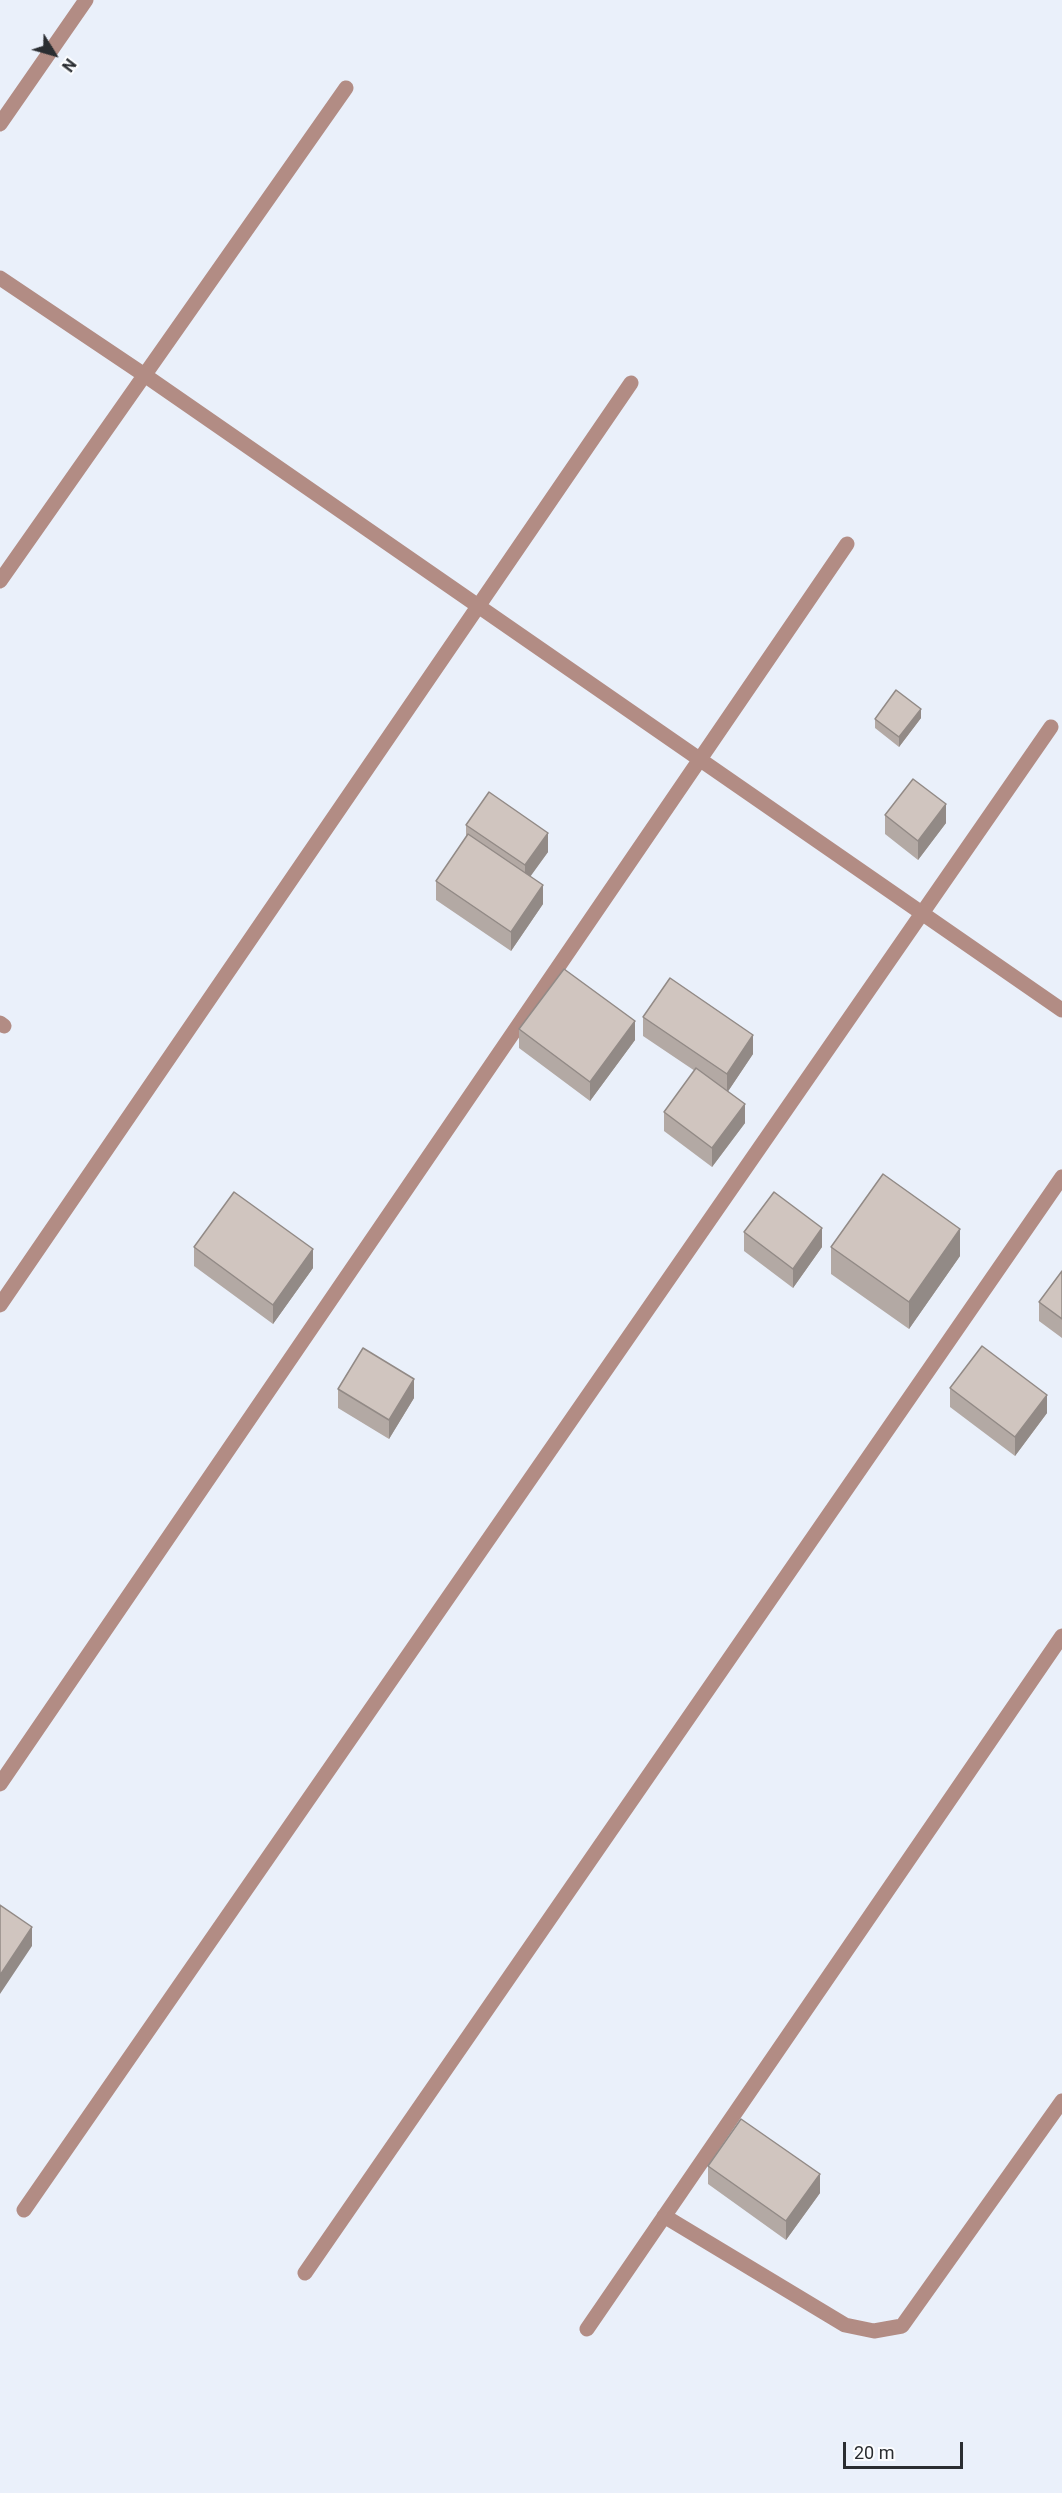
<!DOCTYPE html>
<html>
<head>
<meta charset="utf-8">
<style>
	body { margin:0 }
	#map { position:relative; width:1062px; height:2493px; overflow:hidden; background:#eaf0fa; font-family:Roboto,sans-serif }
	canvas { display:block }
	.north { position:absolute; left:24px; top:24px; width:60px; height:60px; -webkit-text-stroke:4px #fcfdff; paint-order:stroke; rotate:127deg; font-size:16px; font-weight:700; line-height:24px; text-align:center; color:#2a2d31 }
	.north::after { content:''; display:block; margin:auto; width:21px; height:27px; background:#2a2d31; clip-path:polygon(50% 0,100% 100%,50% 72%,0 100%) }
	.scale { position:absolute; left:843px; top:2442px; width:120px; height:27px; box-sizing:border-box; border:3px solid #2a2d31; border-top:0; padding-left:8px; font-size:18px; line-height:21px; white-space:nowrap; color:#2a2d31; -webkit-text-stroke:4px #fcfdff; paint-order:stroke }
</style>
</head>
<body>
<div id="map">
<canvas width="1062" height="2493"></canvas>
<div class="north">N</div>
<div class="scale">20 m</div>
</div>
<script>
const c = document.querySelector('canvas').getContext('2d');
c.lineJoin = 'round';
function strokePath(path, color, width, dash) {
  c.strokeStyle = color;
  c.lineWidth = width;
  c.lineCap = dash ? 'butt' : 'round';
  c.setLineDash(dash || []);
  c.stroke(path);
}
function fill(path, color) {
  c.fillStyle = color;
  c.fill(path, 'evenodd');
}
strokePath(new Path2D(`
	M0 124 86 0
	M0 278 143 374 1062 1010
	M0 581 346 88
	M0 1023 4 1026
	M0 1305 631 383
	M0 1784 847 544
	M24 2210 1051 727
	M664 2216 845 2325 874 2331 902 2326 1062 2101
	M305 2273 1062 1177
	M587 2329 1062 1636`), '#b28c84', 15);
fill(new Path2D(`
	M921 718 899 747 875 728V719Z
	M885 815 946 823 918 860 885 834Z
	M466 825 548 852 530 876 543 904 511 951 436 900V881L466 837Z
	M643 1017 753 1054 728 1091 745 1123 712 1167 664 1131V1112L695 1071 643 1036Z
	M519 1029 635 1040 590 1101 519 1048Z
	M744 1232 822 1247 793 1288 744 1251Z
	M194 1247 313 1268 273 1324 194 1266Z
	M831 1247 960 1256 909 1329 831 1274Z
	M1062 1271V1338L1039 1321V1302Z
	M950 1388 1047 1413 1015 1456 950 1407Z
	M338 1389 414 1398 389 1439 338 1408Z
	M708 2166 820 2193 786 2240 708 2184Z`), '#b3a9a4');
fill(new Path2D(`
	M921 709V718L899 747V737Z
	M946 804V823L918 860V841Z
	M548 833V852L525 884V865Z
	M543 885V904L511 951V932Z
	M635 1021V1040L590 1101V1082Z
	M753 1035V1054L727 1093V1074Z
	M745 1104V1123L712 1167V1148Z
	M822 1228V1247L793 1288V1269Z
	M960 1229V1256L909 1329V1302Z
	M313 1249V1268L273 1324V1305Z
	M414 1379V1398L389 1439V1420Z
	M1047 1395V1413L1015 1456V1437Z
	M32 1927V1946L0 1994V1975Z
	M820 2174V2193L786 2240V2221Z`), '#928a86');
const building = new Path2D(`
	M896 690 921 709 899 737 875 719Z
	M913 779 946 804 918 841 885 815Z
	M489 792 548 833 525 865 466 825Z
	M468 834 543 885 511 932 436 881Z
	M564 969 635 1021 590 1082 519 1029Z
	M670 978 753 1035 727 1074 643 1017Z
	M696 1068 745 1104 712 1148 664 1112Z
	M883 1174 960 1229 909 1302 831 1247Z
	M234 1192 313 1249 273 1305 194 1247Z
	M774 1192 822 1228 793 1269 744 1232Z
	M1062 1271V1319L1039 1302Z
	M982 1346 1047 1395 1015 1437 950 1388Z
	M363 1348 414 1379 389 1420 338 1389Z
	M0 1905 32 1927 0 1975Z
	M741 2119 820 2174 786 2221 708 2166Z`);
fill(building, '#d0c5bf');
strokePath(building, '#928a86', 1.5);
</script>
</body>
</html>
